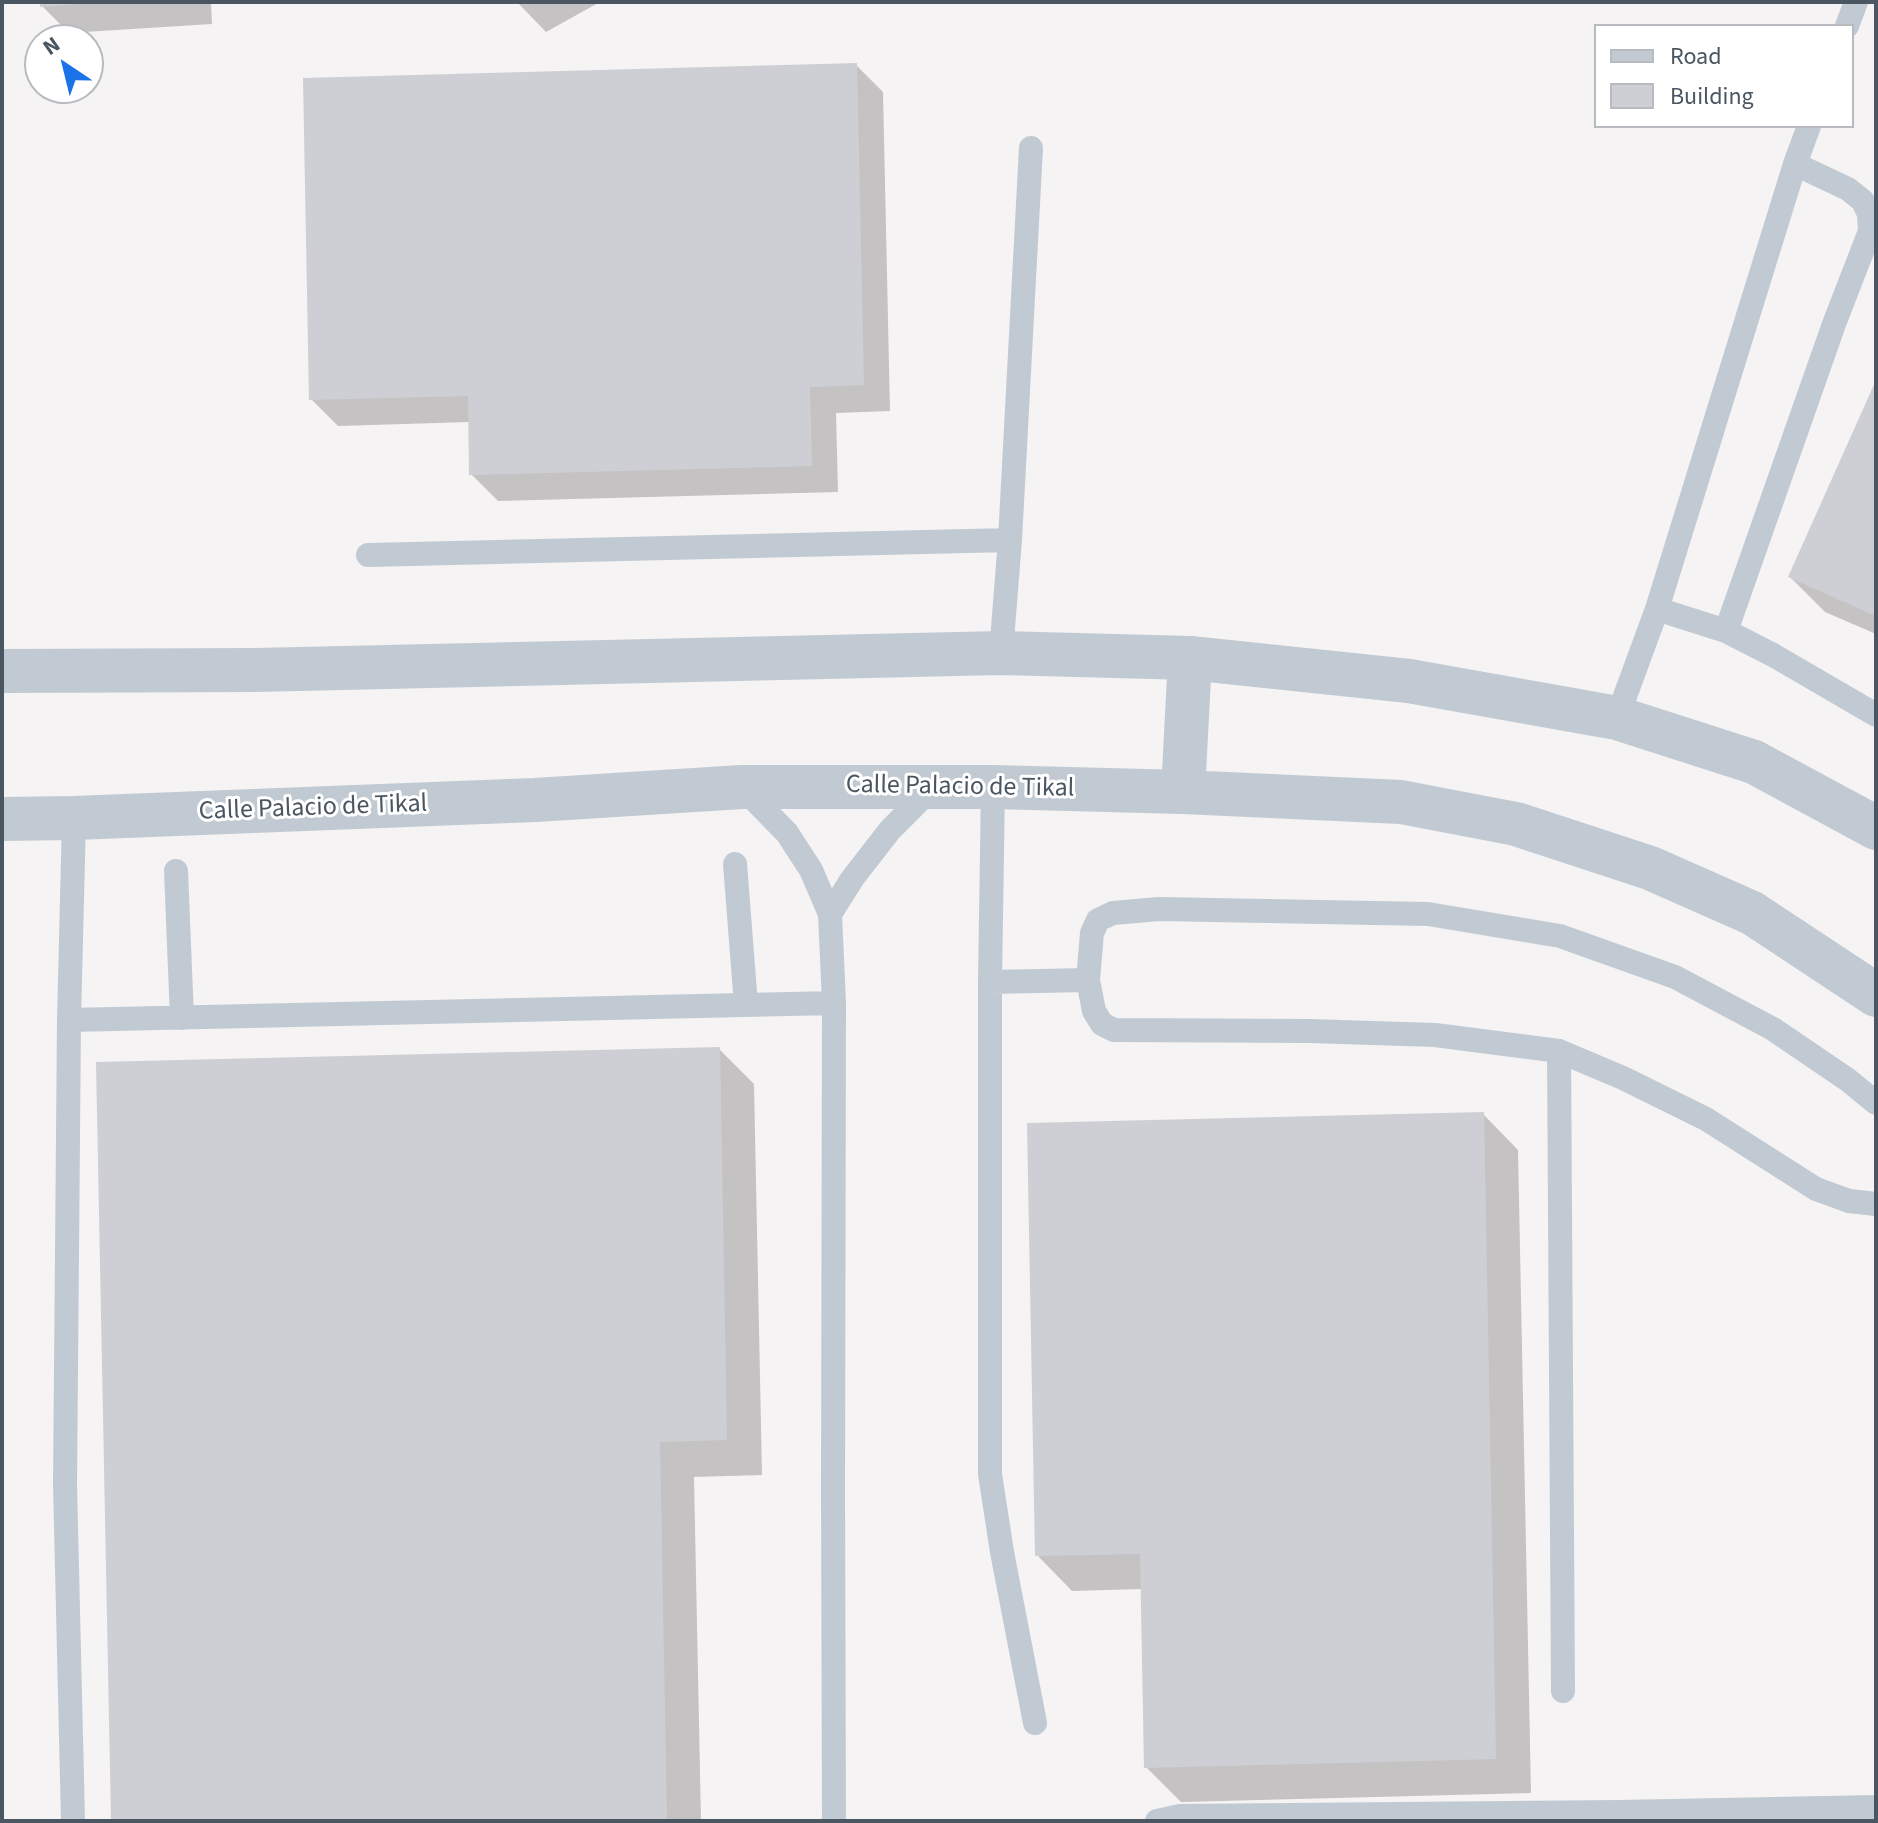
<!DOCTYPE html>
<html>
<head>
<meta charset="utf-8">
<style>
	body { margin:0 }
	#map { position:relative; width:1878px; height:1823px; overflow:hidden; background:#f5f3f3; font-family:"Source Sans 3",sans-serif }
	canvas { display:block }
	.frame { position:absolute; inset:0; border:4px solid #4a5661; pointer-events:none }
	.legend { position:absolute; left:1594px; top:24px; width:260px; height:104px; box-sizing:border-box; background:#fff; border:2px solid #b7bbc0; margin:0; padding:10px 14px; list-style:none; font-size:24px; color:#4a5661 }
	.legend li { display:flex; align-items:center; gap:16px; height:40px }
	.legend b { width:40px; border:2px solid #b7bbc0 }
	.north { position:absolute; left:24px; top:24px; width:80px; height:80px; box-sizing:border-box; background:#fff; border:2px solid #b7bbc0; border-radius:50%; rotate:325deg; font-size:22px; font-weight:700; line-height:32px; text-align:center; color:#4a5661 }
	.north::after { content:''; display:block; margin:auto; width:28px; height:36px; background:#1a73e8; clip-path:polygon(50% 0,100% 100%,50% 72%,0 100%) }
</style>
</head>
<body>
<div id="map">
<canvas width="1878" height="1823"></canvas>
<div class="frame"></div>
<ul class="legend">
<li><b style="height:10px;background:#c1cad2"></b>Road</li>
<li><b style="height:22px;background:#cdcfd5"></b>Building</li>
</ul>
<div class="north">N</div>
</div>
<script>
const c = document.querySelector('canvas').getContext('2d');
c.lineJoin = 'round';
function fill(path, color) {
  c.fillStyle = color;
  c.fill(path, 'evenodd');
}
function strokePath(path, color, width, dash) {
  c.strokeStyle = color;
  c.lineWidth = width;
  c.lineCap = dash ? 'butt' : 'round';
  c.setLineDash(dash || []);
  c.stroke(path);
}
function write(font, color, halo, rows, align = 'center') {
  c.font = font + ' "Source Sans 3",sans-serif';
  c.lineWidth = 6;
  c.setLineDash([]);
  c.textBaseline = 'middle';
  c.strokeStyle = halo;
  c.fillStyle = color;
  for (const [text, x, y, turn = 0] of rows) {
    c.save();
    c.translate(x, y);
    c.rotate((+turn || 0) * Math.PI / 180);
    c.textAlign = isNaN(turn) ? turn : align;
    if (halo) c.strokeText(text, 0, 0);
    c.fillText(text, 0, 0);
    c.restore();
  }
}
fill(new Path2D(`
	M42 2H211L212 24 69 33 42 6Z
	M517 2H600L546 32Z
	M856 65 883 92 890 411 836 413 838 492 498 501 471 474 470 422 338 426 311 399Z
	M1876 385V634L1825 612 1790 577Z
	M719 1049 754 1084 762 1475 694 1477 701 1821H113Z
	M1483 1114 1518 1150 1531 1793 1181 1802 1146 1767 1143 1589 1072 1591 1037 1555Z`), '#0003');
fill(new Path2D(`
	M40 2H78V4L40 7Z
	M857 63 864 385 810 387 812 466 469 475 468 396 309 400 303 78Z
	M1876 380V616L1788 577Z
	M720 1047 727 1440 660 1442 667 1821H111L96 1062Z
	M1484 1112 1496 1759 1144 1768 1140 1554 1035 1556 1027 1123Z`), '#cdcfd5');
strokePath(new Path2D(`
	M1847 26 1856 2
	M368 555 1010 540
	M1657 609 1726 631 1773 655 1876 715
	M1726 631 1834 324 1870 231 1869 214 1863 201 1848 189 1795 164
	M1001 653 1010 540 1031 148
	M1617 718 1657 609 1795 164 1809 126
	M742 787 787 833 811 870 830 914 834 1003
	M993 787 990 982V1474L1002 1552 1035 1723
	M735 864 746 1005
	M176 871 182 1018
	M830 914 852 879 890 830 933 787
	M990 982 1088 980
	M69 1020 834 1003 833 1490 834 1821
	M1559 1051 1563 1691
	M1876 1103 1848 1080 1773 1029 1675 977 1560 936 1428 914 1159 909 1113 913 1098 920 1092 933 1088 980 1094 1011 1102 1024 1114 1030 1310 1031 1435 1035 1559 1051 1623 1078 1706 1119 1816 1189 1849 1201 1876 1204
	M73 1821 65 1484 69 1020 74 818
	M1157 1821 1180 1816 1619 1812 1876 1807`), '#c1cad2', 24);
strokePath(new Path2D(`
	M2 671 255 670 1001 653 1190 658 1409 681 1617 718 1754 762 1876 828
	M1183 792 1190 658
	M2 819 74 818 535 800 742 787H993L1183 792 1401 802 1516 824 1650 868 1752 913 1876 995`), '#c1cad2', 44);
write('26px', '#4a5661', '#fff', [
	["Calle Palacio de Tikal",960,788,1],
	["Calle Palacio de Tikal",313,809,-2]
]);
</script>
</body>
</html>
